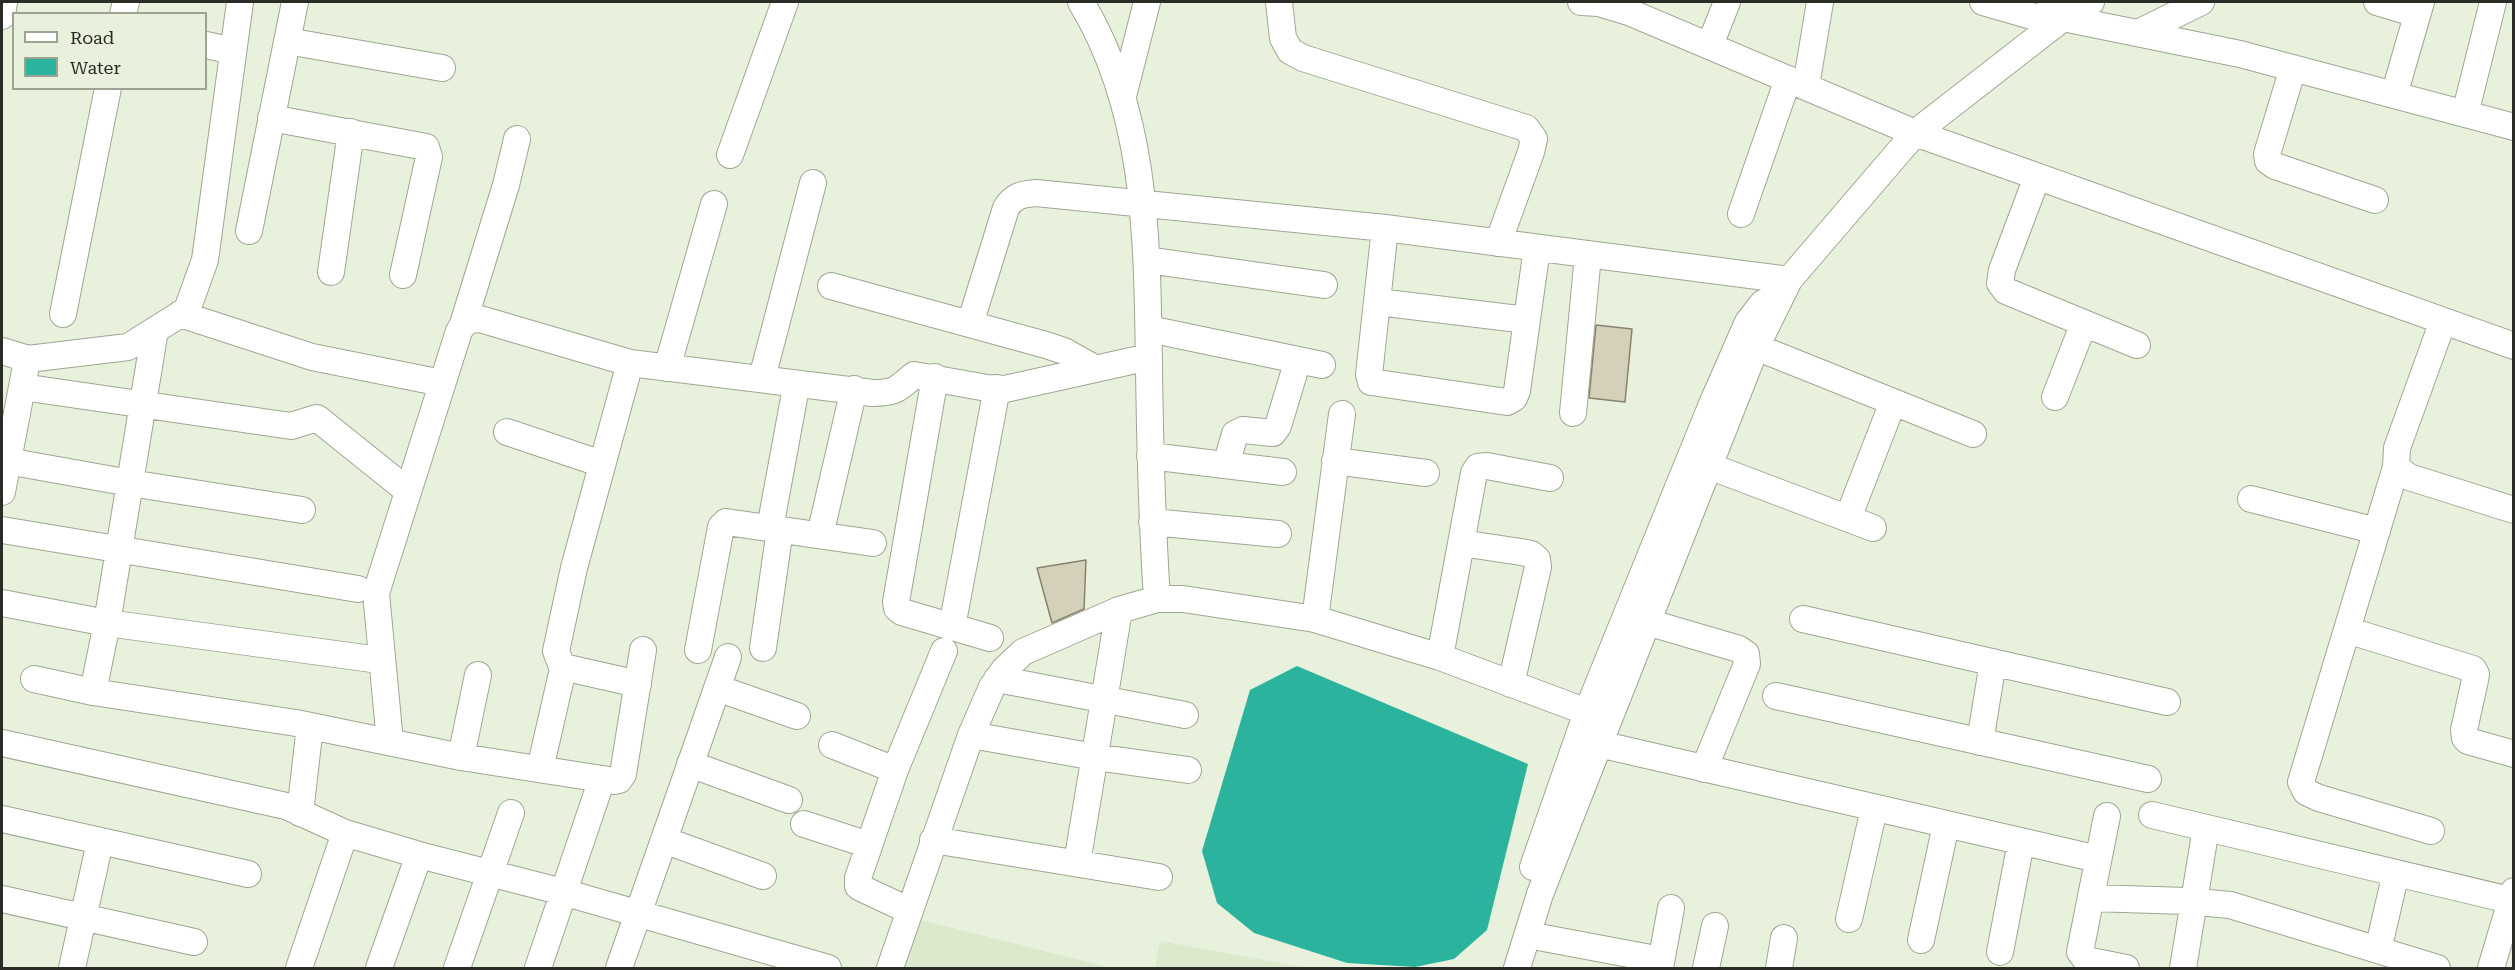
<!DOCTYPE html>
<html>
<head>
<meta charset="utf-8">
<style>
	body { margin:0 }
	#map { position:relative; width:2515px; height:970px; overflow:hidden; background:#e8f1dc; font-family:"Roboto Serif",serif }
	canvas { display:block }
	.frame { position:absolute; inset:0; border:3px solid #2a2d25; pointer-events:none }
	.legend { position:absolute; left:12px; top:12px; width:195px; height:78px; box-sizing:border-box; background:#e8f1dc; border:2px solid #9ca393; margin:0; padding:8px 10px; list-style:none; font-size:18px; color:#2a2d25 }
	.legend li { display:flex; align-items:center; gap:12px; height:30px }
	.legend b { width:30px; border:2px solid #9ca393 }
</style>
</head>
<body>
<div id="map">
<canvas width="2515" height="970"></canvas>
<div class="frame"></div>
<ul class="legend">
<li><b style="height:8px;background:#fff"></b>Road</li>
<li><b style="height:16px;background:#2cb39d"></b>Water</li>
</ul>
</div>
<script>
const c = document.querySelector('canvas').getContext('2d');
c.lineJoin = 'round';
function fill(path, color) {
  c.fillStyle = color;
  c.fill(path, 'evenodd');
}
function strokePath(path, color, width, dash) {
  c.strokeStyle = color;
  c.lineWidth = width;
  c.lineCap = dash ? 'butt' : 'round';
  c.setLineDash(dash || []);
  c.stroke(path);
}
fill(new Path2D(`
	M913 918 1112 968H898Z
	M1160 941 1308 968H1155Z`), '#dde9cc');
fill(new Path2D(`
	M1297 666 1528 764 1487 930 1454 959 1415 967 1347 963 1254 933 1217 903 1202 851 1250 690Z`), '#2cb39d');
const building = new Path2D(`
	M1596 325 1632 329 1625 402 1589 398Z
	M1086 560 1084 609 1052 623 1037 568Z`);
fill(building, '#d4d0ba');
strokePath(building, '#86826e', 1.5);
const minor = new Path2D(`
	M1081 2C1148 113 1147 242 1149 368 1150 445 1152 522 1157 599
	M1279 2 1283 38 1290 51 1303 58 1526 128 1534 139 1531 152 1498 243
	M1581 2 1599 3 1629 12 1915 133 2514 346
	M1983 2 2056 23
	M2050 2 2063 18 2240 54 2514 127
	M2377 2 2417 14
	M123 14 126 2
	M2 16 4 2
	M2140 32 2201 2
	M287 41 442 68
	M206 45 233 51
	M1710 45 1727 2
	M2293 68 2267 154 2268 161 2275 166 2375 200
	M1806 86 1820 2
	M2394 95 2421 2
	M1123 96 1147 2
	M2465 114 2493 2
	M271 118 426 147 429 157 403 275
	M730 155 785 2
	M2037 177 2002 270 2000 283 2006 291 2137 345
	M1741 214 1788 79
	M1385 228 1369 375 1371 382 1507 402 1514 398 1517 391 1537 248
	M249 231 295 2
	M1147 260 1324 285
	M331 272 351 132
	M831 286 1046 345 1064 351 1096 369
	M1378 302 1527 320
	M63 314 108 88
	M180 314 312 357 442 383
	M2443 321 2397 448 2396 467 2409 477 2514 510
	M463 324 506 185 517 139
	M970 324 1006 208C1013 196 1022 194 1036 193L1385 228 1789 280
	M1149 329 1322 365
	M1756 347 1973 434
	M2 351 28 359 128 347 187 310 205 260 240 2
	M667 368 714 204
	M935 377 896 602 897 608 902 612 990 638
	M762 378 813 183
	M22 387 291 426 317 418 408 491
	M2055 397 2084 323
	M1573 413 1588 255
	M507 432 602 464
	M1150 456 1283 472
	M7 461 130 483 302 510
	M1335 461 1426 473
	M1226 465 1235 434 1243 430 1273 433 1278 426 1298 360
	M1709 466 1873 528
	M2396 467 2301 782 2306 792 2319 798 2431 831
	M2 492 25 371
	M2251 499 2377 531
	M1848 518 1893 402
	M1152 522 1278 534
	M770 528 794 398
	M2 530 358 589
	M820 535 854 389
	M1461 543 1521 552 1531 554 1537 559 1538 567 1511 684
	M2 603 107 623 372 659
	M1315 619 1342 414
	M1803 619 2167 702
	M1647 622 1739 649 1746 654 1747 664 1704 769
	M952 627 997 388
	M2347 630 2473 669 2476 674 2475 680 2464 730 2465 738 2468 741 2514 754
	M763 648 780 529
	M698 650 721 527 726 522 873 543
	M1440 657 1474 473 1478 467 1487 466 1550 478
	M563 667 638 684
	M34 679 93 692 296 723 461 757 615 781 619 780 623 774 643 650
	M997 679 1185 715
	M717 688 797 716
	M93 692 107 623 155 330
	M1776 696 2148 779
	M971 735 1095 757 1188 770
	M390 742 376 593 459 331C464 322 469 319 480 319L630 363 873 393C895 393 898 389 914 375L987 388 1005 389 1149 357
	M1980 742 1993 662
	M2 743 286 806 345 833 419 855 563 892 828 968
	M1599 744 2098 859
	M832 745 895 770
	M461 757 478 675
	M690 764 789 800
	M540 769 563 669 556 651 574 568 630 363
	M300 813 310 726
	M2152 815 2514 901
	M2107 816 2080 952 2086 960 2126 968
	M2 819 248 874
	M804 824 869 845
	M664 840 763 876
	M933 840 1159 877
	M1077 863 1119 610
	M1533 867 1587 712 1712 404 1748 322 1763 303 1774 298
	M2091 898 2187 901 2230 905 2437 968
	M2 899 194 942
	M910 911 861 888 858 886V878L895 770 944 651
	M1849 919 1874 809
	M1528 935 1661 960
	M1921 940 1946 825
	M2378 950 2396 873
	M2000 952 2021 842
	M72 968 100 842
	M299 968 345 833
	M379 968 419 855
	M457 968 511 813
	M538 968 602 779
	M619 968 728 657
	M890 968 971 735 992 687 1004 670 1023 652 1119 610 1157 599H1183L1315 619 1440 657 1587 712
	M1517 968 1540 894 1671 562 1756 347 1789 280 1915 133 2063 18 2091 2
	M1660 968 1671 908
	M1706 968 1715 926
	M1779 968 1784 938
	M2183 968 2206 828
	M2491 968 2514 891`);
strokePath(minor, '#9fa793', 28);
strokePath(minor, '#fff', 26);
</script>
</body>
</html>
